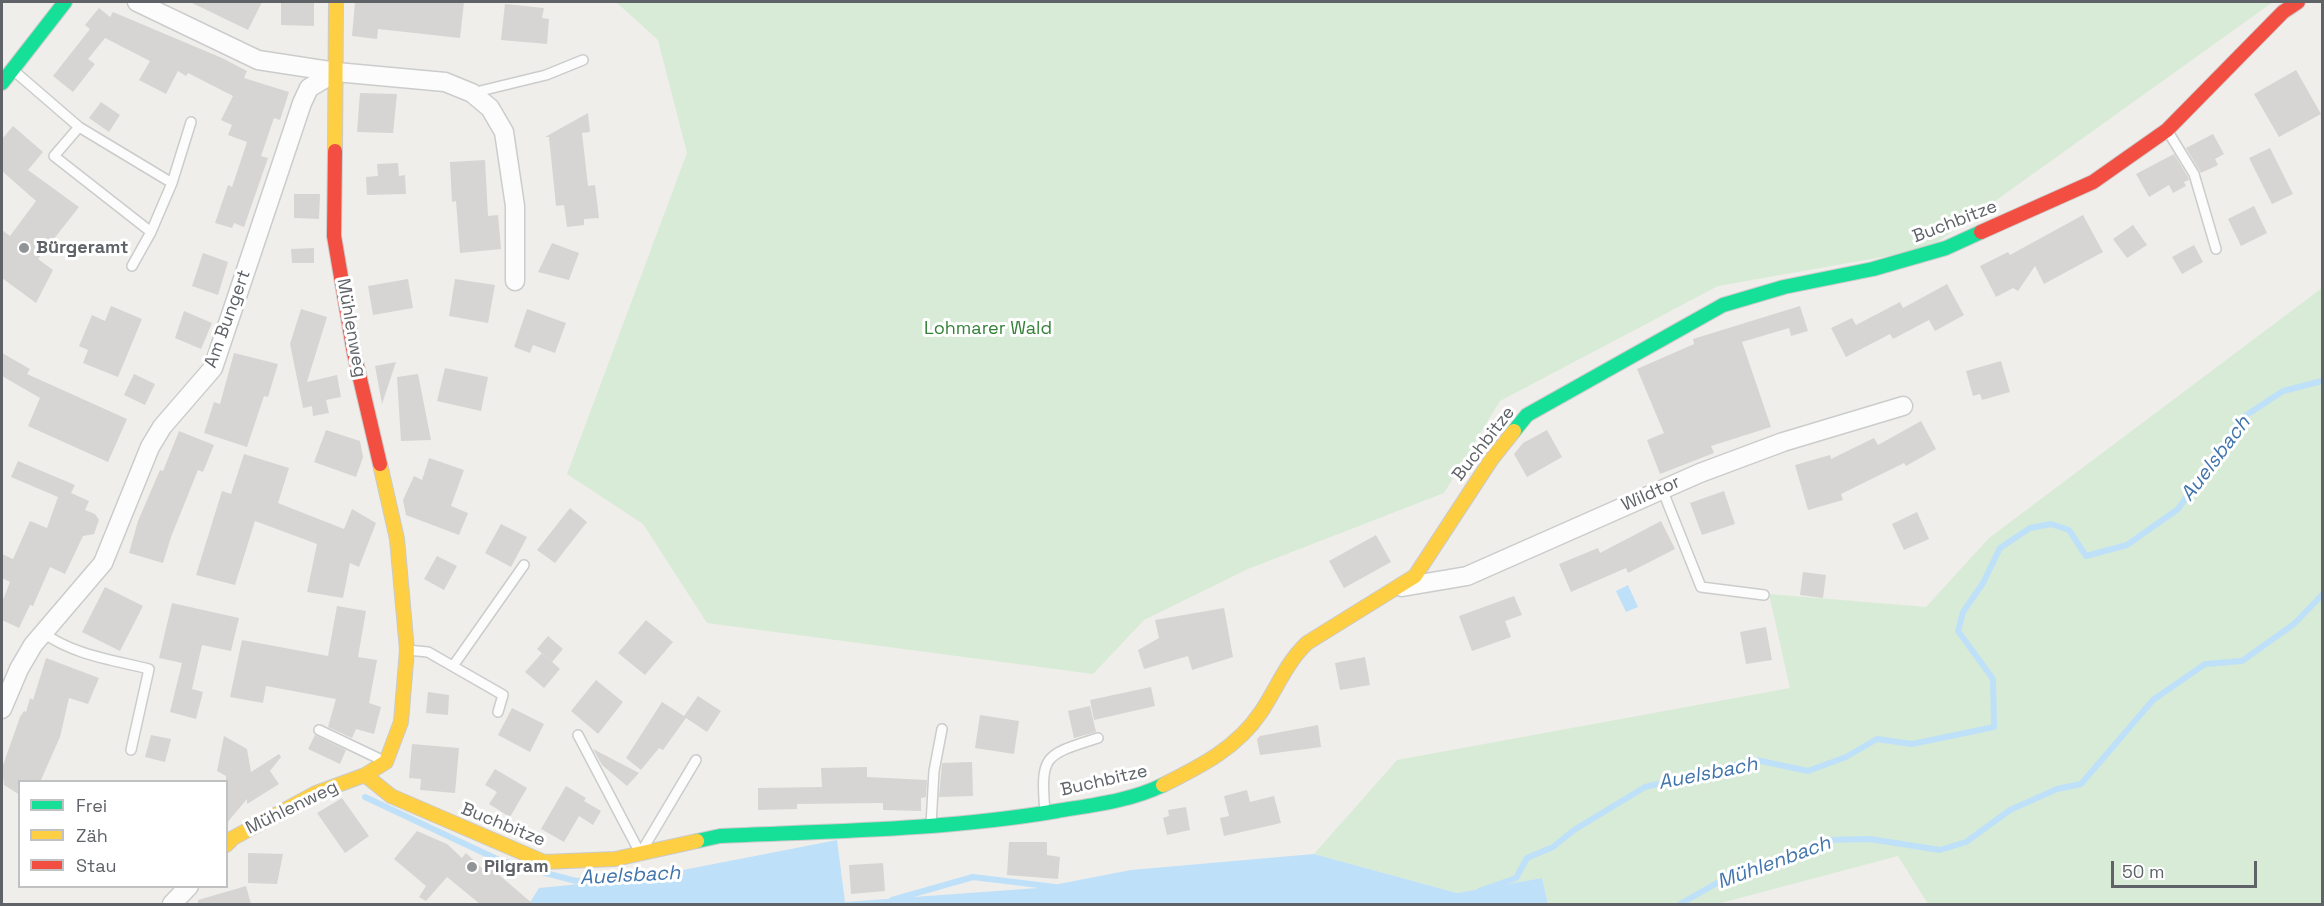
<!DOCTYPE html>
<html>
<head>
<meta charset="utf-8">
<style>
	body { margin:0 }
	#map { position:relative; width:2324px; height:906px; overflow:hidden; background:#efeeea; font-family:"Space Grotesk",sans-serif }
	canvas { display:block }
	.frame { position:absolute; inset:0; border:3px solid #5f6368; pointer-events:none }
	.legend { position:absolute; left:18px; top:780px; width:210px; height:108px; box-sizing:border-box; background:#fff; border:2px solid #bfc1c3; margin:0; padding:8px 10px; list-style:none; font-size:18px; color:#5f6368 }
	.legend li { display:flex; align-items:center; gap:12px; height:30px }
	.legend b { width:30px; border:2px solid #bfc1c3 }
	.scale { position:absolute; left:2111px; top:861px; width:146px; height:27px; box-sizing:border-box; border:3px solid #5f6368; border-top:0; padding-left:8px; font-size:18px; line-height:21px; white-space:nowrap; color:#5f6368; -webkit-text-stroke:4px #fff; paint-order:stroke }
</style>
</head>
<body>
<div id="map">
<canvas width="2324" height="906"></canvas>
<div class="frame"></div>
<ul class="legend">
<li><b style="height:8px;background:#16e098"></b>Frei</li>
<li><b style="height:8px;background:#ffcf43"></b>Zäh</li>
<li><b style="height:8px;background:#f24e42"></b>Stau</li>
</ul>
<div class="scale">50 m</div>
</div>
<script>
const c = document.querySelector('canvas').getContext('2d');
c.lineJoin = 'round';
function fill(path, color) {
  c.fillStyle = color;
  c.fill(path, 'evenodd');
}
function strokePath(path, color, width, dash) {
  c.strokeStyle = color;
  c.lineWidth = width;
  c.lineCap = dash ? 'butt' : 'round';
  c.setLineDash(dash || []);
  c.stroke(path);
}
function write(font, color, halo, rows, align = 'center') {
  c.font = font + ' "Space Grotesk",sans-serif';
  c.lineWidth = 6;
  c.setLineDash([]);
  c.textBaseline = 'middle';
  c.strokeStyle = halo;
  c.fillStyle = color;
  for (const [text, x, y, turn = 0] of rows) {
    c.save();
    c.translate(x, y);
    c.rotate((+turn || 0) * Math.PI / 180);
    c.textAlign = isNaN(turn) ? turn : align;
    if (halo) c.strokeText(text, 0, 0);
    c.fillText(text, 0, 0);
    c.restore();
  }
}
fill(new Path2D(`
	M616 2H2273L1928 249 1718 286 1500 401 1444 493 1248 569 1144 620 1093 674 707 623 643 524 567 474 687 153 658 40Z
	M2322 288V904H1928L1898 856 1717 904H1548L1542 878 1457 893 1314 854 1397 760 1790 688 1769 594 1926 607 1989 538Z`), '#d8ebd6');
fill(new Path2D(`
	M1628 585 1638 607 1626 612 1616 591Z
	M837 840 845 902 1038 888 1131 870 1314 854 1457 893 1542 878 1548 904H529L539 888 642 878Z`), '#bfe0f9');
strokePath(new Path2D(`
	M365 797 499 860 538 871 576 881 665 874
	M1479 891 1516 878 1527 858 1553 847 1574 830 1645 787 1756 760 1808 771 1846 757 1877 739 1912 744 1994 727 1993 679 1958 631 1963 612 1983 583 2000 548 2030 528 2051 524 2069 530 2086 556 2127 545 2178 509 2242 418 2283 391 2322 381
	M892 900 973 877 1055 887
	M1680 904 1731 875 1786 860 1826 840 1870 839 1940 850 1966 842 2010 810 2057 789 2081 784 2153 700 2205 664 2242 661 2294 624 2322 595`), '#bfe0f9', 6);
fill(new Path2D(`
	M190 2H262L248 30Z
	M281 2H314V26L281 25Z
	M355 2H464L460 38 378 29 377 39 352 36Z
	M505 4 544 8 542 18 549 19 547 44 501 40Z
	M99 8 110 17 113 12 222 58 247 71 244 78 289 92 280 120 274 118 261 156 268 158 244 227 234 223 232 228 215 223 228 185 232 187 247 142 228 135 232 125 221 120 233 96 188 73 186 76 178 71 166 94 139 80 150 61 105 38 88 59 95 64 73 92 53 76 90 29 85 25Z
	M2296 70 2321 114 2279 137 2254 94Z
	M360 93 397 94 393 133 357 132Z
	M101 102 120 115 109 132 89 118Z
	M588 113 590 132 582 133 588 186 595 185 599 218 584 219V225L567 227 564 205 556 206 549 137H545Z
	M13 126 43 152 28 170 79 207 38 259 53 270 36 303 2 278V230L10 236 36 201 2 171V139Z
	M2213 134 2224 154 2215 159 2218 165 2201 173 2186 148Z
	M2270 148 2293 194 2272 204 2249 158Z
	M2174 154 2188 177 2189 180 2184 182 2186 186 2173 193 2169 185 2149 197 2136 174Z
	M485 160 488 216 498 215 501 249 460 253 456 201 452 202 450 162Z
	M398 163 399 176 405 175 406 194 367 195 366 177 378 176 377 164Z
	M294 194H320L319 219 294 218Z
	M2254 206 2267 233 2241 246 2228 219Z
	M2083 215 2103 252 2044 284 2035 266 2018 291 2013 288 1996 297 1980 266 2008 252 2010 255Z
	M2133 225 2147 245 2127 258 2113 239Z
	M552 243 579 253 569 280 538 272Z
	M2194 245 2203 262 2182 274 2172 257Z
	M314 248V263H292L291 249Z
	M203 253 228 262 218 295 192 286Z
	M408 279 413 308 373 315 368 286Z
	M455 279 495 285 488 323 449 316Z
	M1947 284 1964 315 1935 331 1929 320 1893 339 1890 334 1846 357 1831 328 1852 318 1856 325 1900 302 1903 308Z
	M111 306 142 319 118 377 83 363 88 350 79 346 92 315 105 321Z
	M1800 306 1808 331 1791 336 1789 328 1742 342 1771 427 1711 446 1714 453 1660 474 1647 440 1664 433 1637 369 1694 344 1693 339Z
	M301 309 327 317 307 382 337 375 341 397 326 400 329 413 313 416 312 406 303 408 290 344Z
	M527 309 566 323 555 353 533 345 530 353 514 347Z
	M184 311 212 323 201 349 175 338Z
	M2 353 30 369 27 374 127 419 108 462 28 426 40 398 2 376Z
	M234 353 278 364 268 397 264 396 247 447 204 433 214 402 220 404Z
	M2001 361 2010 392 1982 400 1980 394 1973 396 1966 371Z
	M396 362 382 404 375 366Z
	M445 368 488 377 481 411 437 401Z
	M134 374 155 384 145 405 124 395Z
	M418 374 431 440 401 441 397 377Z
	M1921 421 1936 449 1906 466 1904 463 1841 494 1843 500 1808 510 1795 465 1830 455 1831 459 1874 438 1878 445Z
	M326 430 360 441 363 457 356 477 314 462Z
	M1547 430 1562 457 1527 477 1514 454 1523 443Z
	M179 431 214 445 203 472 198 470 171 537 163 563 129 553 138 521 160 470 163 471Z
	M244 454 289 468 278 503 344 529 352 509 376 523 359 567 350 563 343 598 307 592 317 544 255 521 235 585 196 575 222 491 231 494Z
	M429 458 464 470 451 506 468 513 459 535 406 515 403 500 414 476 422 480Z
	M18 461 75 485 71 493 89 501 85 510 95 514 99 520 94 534 83 536 65 574 50 567 33 606 30 605 19 628 2 620V602L10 582 2 578V554L13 559 30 521 47 528 58 497 11 477Z
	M1724 491 1735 524 1702 535 1690 503Z
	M570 508 587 522 555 563 537 550Z
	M1917 512 1929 539 1904 550 1892 524Z
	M1661 521 1675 549 1628 573 1626 568 1571 592 1559 564 1598 548 1600 553Z
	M501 524 527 537 511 567 485 553Z
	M1376 535 1391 562 1344 588 1329 561Z
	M437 556 457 566 444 590 424 579Z
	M1803 572 1826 575 1823 598 1800 595Z
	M105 587 143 606 120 651 82 632Z
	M1514 596 1522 615 1505 621 1511 637 1472 651 1459 616Z
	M172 603 239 618 231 651 202 645 192 689 203 692 196 719 170 712 182 663 159 658Z
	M337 606 366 611 358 657 377 660 369 703 381 707 374 734 356 729 352 738 328 727 336 699 266 686 263 703 230 697 242 640 328 656Z
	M1224 608 1233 657 1192 670 1188 656 1144 669 1138 650 1159 638 1155 620Z
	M646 620 673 642 645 675 618 653Z
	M1766 627 1772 660 1746 664 1740 632Z
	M548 636 563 649 552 662 537 649Z
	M542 653 560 669 544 688 525 672Z
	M1365 657 1370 685 1340 690 1335 663Z
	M46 658 99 678 88 704 69 698 60 737 40 782H20V795L4 785 2 768 20 717 24 711 26 712 30 698 33 700Z
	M596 680 623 702 598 734 571 711Z
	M1151 687 1155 706 1094 720 1090 700Z
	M428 692 449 695 448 715 426 713Z
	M698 696 721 711 707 732 686 718 663 750 659 748 641 770 626 758 662 702 684 716Z
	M1090 706 1096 732 1074 738 1068 711Z
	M512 708 544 724 530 752 498 735Z
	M980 715 1019 721 1014 754 975 748Z
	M1318 725 1321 747 1260 755 1257 739 1260 736Z
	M151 735 171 739 165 762 145 757Z
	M315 735 346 750 340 764 308 749Z
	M224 736 247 749 251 772 279 754 281 757 270 771 279 784 247 804V799L226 824V776L217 771Z
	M412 744 459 748 455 793 420 790 421 779 409 778Z
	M593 749 639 773 627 786 602 765Z
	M972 762 973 796 939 797 942 763Z
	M867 767V777L927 780 926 797 921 798V811L883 810V803L797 804V809L758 810V788L822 787 821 768Z
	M495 769 527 788 510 817 489 804 497 792 485 785Z
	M566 786 586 798 584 801 601 811 593 825 579 816 564 842 541 829Z
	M1247 790 1250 802 1274 796 1281 823 1224 836 1220 818 1229 816 1224 796Z
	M342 798 369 836 345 853 317 813Z
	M1186 807 1190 830 1167 835 1163 818 1169 816 1168 810Z
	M417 831 447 844 462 858 466 853 487 873 491 868 533 904H480L447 877 426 901 419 897 426 886 394 859Z
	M1009 842H1047V855L1060 857 1058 879 1007 875Z
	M248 853 283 854 277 884 248 883Z
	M883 863 885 891 851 894 849 865Z
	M246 886 251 904H198V900Z`), '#d6d5d3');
const lane = new Path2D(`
	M13 70 79 127 172 183 151 232 54 156 79 127
	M472 93 546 75 583 60
	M2167 130 2194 174 2216 249
	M172 183 191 122
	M132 266 151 232
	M1662 489 1701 587 1764 595
	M42 632C73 655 113 660 149 669L131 750
	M407 650 428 652 503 695 498 712
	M453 666 524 565
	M319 730 384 761
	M578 735 639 851
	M1045 812C1040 754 1045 755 1098 738
	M931 825 934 771 942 729
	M643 849 696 760`);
const street = new Path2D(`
	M137 2 258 60 336 72 445 82 472 93 490 108 504 132 515 206V281
	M1402 587 1467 576 1700 473 1783 442 1903 406
	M2 709 19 669 33 645 103 563 150 447 162 427 213 368 302 103 309 88 336 72
	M172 904 189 886`);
const fast = new Path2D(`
	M2 83 65 2
	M1514 431 1527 415 1723 305 1784 287 1873 269 1946 248 1981 232
	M697 841 720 836C833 831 945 830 1057 811 1093 805 1130 801 1163 785`);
const slow = new Path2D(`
	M335 151 336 2
	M365 775 391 796 544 862 615 859 697 841
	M1163 785C1201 766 1237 748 1261 712 1277 688 1286 663 1307 643L1415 576 1491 460 1514 431
	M226 845 233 838 316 793 365 775 386 762 401 722 407 650 397 539 380 464`);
const jam = new Path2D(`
	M335 151 334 236 354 353 380 464
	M1981 232 2093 182 2167 130 2283 12 2298 2`);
strokePath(lane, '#cbcccc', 12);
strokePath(street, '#cbcccc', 21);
strokePath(fast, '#cacacb', 16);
strokePath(slow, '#cacacb', 16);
strokePath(jam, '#cacacb', 16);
strokePath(lane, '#fdfcfc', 9);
strokePath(street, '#fdfcfc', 18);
strokePath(fast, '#16e098', 14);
strokePath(slow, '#ffcf43', 14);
strokePath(jam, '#f24e42', 14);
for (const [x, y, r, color] of [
	[24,248,6,"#919496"],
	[472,867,6,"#919496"]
]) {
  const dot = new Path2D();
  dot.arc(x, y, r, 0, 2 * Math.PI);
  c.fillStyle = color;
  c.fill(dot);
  strokePath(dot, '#fff', 2);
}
write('18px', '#5f6368', '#fff', [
	["Buchbitze",1955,222,-21],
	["Am Bungert",228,319,-70],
	["Mühlenweg",351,328,80],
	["Buchbitze",1484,444,-52],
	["Wildtor",1651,494,-24],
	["Buchbitze",1104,781,-13],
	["Mühlenweg",292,808,-26],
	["Buchbitze",503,825,22]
]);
write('bold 18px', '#5f6368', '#fff', [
	["Bürgeramt",36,248],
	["Pilgram",484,867]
], 'left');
write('18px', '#348238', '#fff', [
	["Lohmarer Wald",988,329]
]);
write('italic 20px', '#4174aa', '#fff', [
	["Auelsbach",2216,459,-53],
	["Auelsbach",1708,774,-11],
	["Mühlenbach",1774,863,-20],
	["Auelsbach",630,876,-3]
]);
</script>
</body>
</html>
